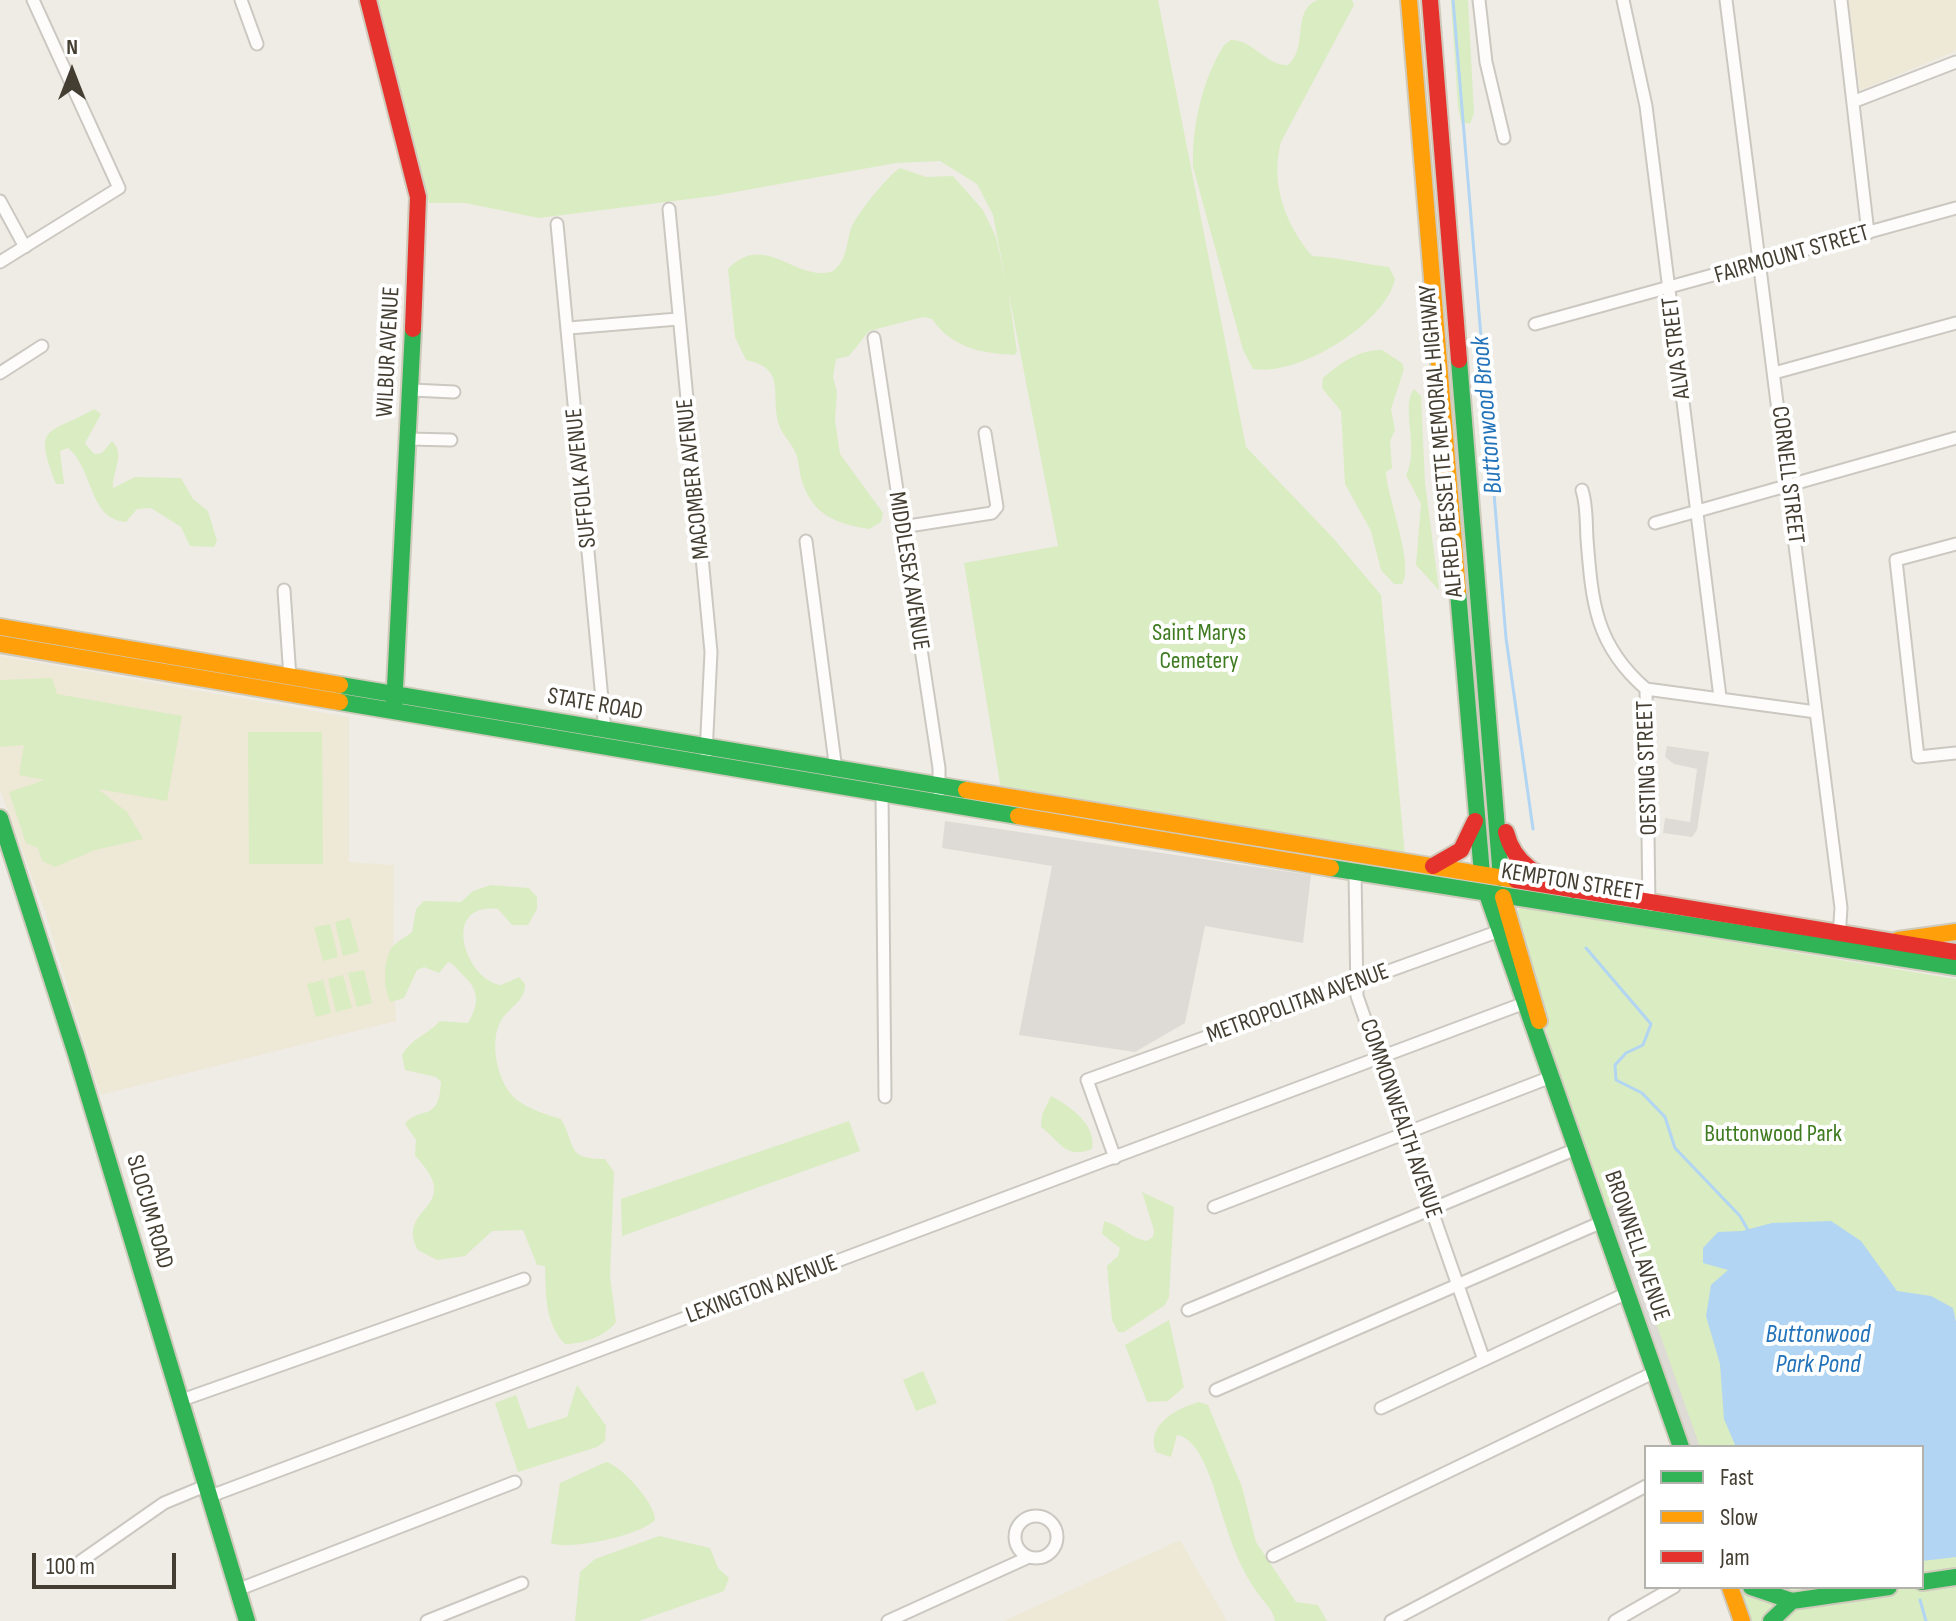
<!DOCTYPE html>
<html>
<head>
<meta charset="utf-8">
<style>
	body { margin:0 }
	#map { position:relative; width:1956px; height:1621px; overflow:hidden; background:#efece5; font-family:"Sofia Sans Condensed",sans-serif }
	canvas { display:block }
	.legend { position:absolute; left:1644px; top:1445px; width:280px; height:144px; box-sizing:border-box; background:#fff; border:2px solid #b4b2ad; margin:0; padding:10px 14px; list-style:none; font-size:24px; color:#443e32 }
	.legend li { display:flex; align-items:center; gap:16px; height:40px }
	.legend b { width:40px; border:2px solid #b4b2ad }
	.north { position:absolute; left:32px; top:32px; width:80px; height:80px; -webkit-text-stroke:6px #fff; paint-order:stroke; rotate:0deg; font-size:22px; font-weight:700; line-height:32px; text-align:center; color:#443e32 }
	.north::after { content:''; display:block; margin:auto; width:28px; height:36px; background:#443e32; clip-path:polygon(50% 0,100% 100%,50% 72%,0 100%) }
	.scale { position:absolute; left:32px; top:1553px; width:144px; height:36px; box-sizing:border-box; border:4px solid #443e32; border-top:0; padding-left:10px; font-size:24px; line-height:28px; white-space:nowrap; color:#443e32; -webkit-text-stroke:6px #fff; paint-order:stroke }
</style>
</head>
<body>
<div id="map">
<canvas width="1956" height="1621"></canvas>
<ul class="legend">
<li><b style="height:10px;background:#30b455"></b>Fast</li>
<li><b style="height:10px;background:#ff9f0a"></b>Slow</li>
<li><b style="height:10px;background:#e5322d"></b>Jam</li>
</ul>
<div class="north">N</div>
<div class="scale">100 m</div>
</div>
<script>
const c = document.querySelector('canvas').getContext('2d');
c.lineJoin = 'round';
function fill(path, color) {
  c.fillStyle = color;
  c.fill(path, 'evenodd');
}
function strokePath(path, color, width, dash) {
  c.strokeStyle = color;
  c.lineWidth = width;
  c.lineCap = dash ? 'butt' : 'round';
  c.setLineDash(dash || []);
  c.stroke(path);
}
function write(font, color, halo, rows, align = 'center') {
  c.font = font + ' "Sofia Sans Condensed",sans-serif';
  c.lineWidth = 8;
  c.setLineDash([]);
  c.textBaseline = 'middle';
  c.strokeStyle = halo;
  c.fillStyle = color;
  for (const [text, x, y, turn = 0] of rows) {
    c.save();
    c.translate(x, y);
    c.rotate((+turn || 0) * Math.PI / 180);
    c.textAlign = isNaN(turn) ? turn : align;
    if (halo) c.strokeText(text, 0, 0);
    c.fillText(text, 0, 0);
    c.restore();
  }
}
fill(new Path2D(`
	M1848 0H1956V51L1860 90Z
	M0 656 349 717V862L394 865 393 963 396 1021 100 1095 45 912 0 790Z
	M1180 1540 1227 1621H1004Z`), '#eee8d6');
fill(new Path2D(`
	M376 0H1158L1246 447 1334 539 1381 595 1405 856 1001 790 964 563 1058 546 1008 290 1017 352 1014 355C981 353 952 348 932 319L923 317 869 331 849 356 836 359 833 377 837 392 835 420 840 454 883 513 881 522 869 529C838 524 814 516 803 484 799 475 800 464 796 454 792 443 781 434 778 422 771 390 786 369 746 360L735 337 728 269C765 230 797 284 833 271 849 258 845 244 852 226 858 213 888 175 900 168L926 177 953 176 983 210 996 237 1006 283 993 215 977 184 940 161 896 163 713 196 539 218 465 203H429Z
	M1318 0H1352L1354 5 1281 142C1270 183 1285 224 1312 256 1338 257 1363 264 1389 267L1395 279C1386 323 1298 377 1253 369L1243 350 1193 167C1192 126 1202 80 1224 45L1231 40C1254 40 1266 66 1288 65 1309 48 1291 9 1318 0Z
	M1451 0H1468L1474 113 1470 124 1461 122 1458 107Z
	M1382 350 1402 363 1404 369 1391 409 1395 430 1390 441 1392 468 1386 472C1387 497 1415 566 1402 584H1394L1381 570 1371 531 1345 484 1341 411 1322 388 1323 378C1339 364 1359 349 1382 350Z
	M1414 389 1421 396 1425 483 1439 590 1416 565 1421 504 1406 475C1420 449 1400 406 1414 389Z
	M94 409 101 414 85 443 94 454 102 453 112 441C126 455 112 471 113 488L135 477 181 478 193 499 208 511 217 541 214 547 190 546 181 527 151 508 137 509 126 522C88 519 94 469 68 448L60 451 64 484H56C33 423 47 436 94 409Z
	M52 678 57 694 182 716 167 801 98 789 127 812 143 839 95 850 55 867 42 861 38 848 26 843 9 792 45 780 19 775 24 745 0 747V680Z
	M248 732H322L323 864H249Z
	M491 885 529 888 537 897V909L528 925H512L498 909C439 902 466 981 501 985L519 977 525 984C526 1000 510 1007 502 1019 488 1039 497 1085 517 1100 531 1110 547 1115 561 1119 577 1146 565 1159 605 1159L614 1172 610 1276 616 1322C605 1337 582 1344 565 1344 544 1323 546 1292 545 1266L537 1265 523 1230 492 1231 465 1256 437 1260 418 1250C394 1206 467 1209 415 1156L416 1140 405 1124C420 1105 439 1124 441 1082L436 1077 405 1070 402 1055C412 1038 427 1035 440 1021L468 1023C479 1004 480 991 463 975 456 969 456 965 448 962L439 973 424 967 417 970 404 998 391 1002C383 991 383 961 391 949 396 941 405 938 412 932L416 909 424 901 461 902 473 891Z
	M1520 907 1956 979V1621H1748L1736 1587H1922V1447H1687L1550 1052 1543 1013 1515 915Z
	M350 918 359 952 343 956 335 922Z
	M330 924 338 957 323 961 314 927Z
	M364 970 372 1003 357 1007 348 973Z
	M343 975 352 1008 336 1012 328 979Z
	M323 980 331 1013 316 1017 307 984Z
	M1051 1096C1070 1106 1097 1125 1092 1149 1065 1160 1059 1140 1041 1127L1042 1115Z
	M849 1121 860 1151 622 1236 621 1199Z
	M1142 1192 1174 1207 1169 1297 1165 1305 1124 1332H1118L1112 1320 1107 1266 1118 1256 1120 1248 1102 1234 1104 1221C1120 1225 1130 1238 1147 1241L1153 1237 1154 1230Z
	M1169 1320 1184 1387 1168 1401 1147 1402 1125 1345Z
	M923 1371 937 1403 916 1411 903 1380Z
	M577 1385 606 1426 605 1441 597 1447 518 1472 495 1403 516 1395 528 1429 567 1417Z
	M1199 1402 1208 1405 1242 1487 1256 1542 1296 1602 1318 1605 1327 1621H1275C1272 1607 1263 1602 1256 1591 1242 1571 1232 1546 1225 1523 1217 1500 1204 1439 1177 1435L1171 1457 1156 1452C1145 1425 1177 1408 1199 1402Z
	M606 1462C622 1466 655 1503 655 1520 642 1535 569 1551 551 1543L560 1483Z
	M659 1536 710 1548 718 1568 729 1578 724 1591 639 1621H575L580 1572 595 1559Z`), '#daecc2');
fill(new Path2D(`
	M1667 746 1709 752 1697 830 1692 837 1663 833 1665 818 1690 822 1697 769 1674 764 1665 757Z
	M945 821 1311 875 1303 943 1205 926 1185 1023 1135 1052 1019 1035 1052 866 942 848Z
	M1614 1205 1700 1447H1687L1604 1209Z`), '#dedbd6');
fill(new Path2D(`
	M1831 1221 1861 1241 1897 1291 1931 1296 1953 1308 1956 1322V1557L1922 1561V1447H1736L1724 1419 1720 1364 1706 1316 1711 1285 1728 1270 1703 1263V1248L1718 1232 1742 1231 1772 1223Z`), '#b1d5f2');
strokePath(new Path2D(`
	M1453 0 1506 638 1533 829
	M1586 948 1651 1024 1643 1045 1626 1053 1615 1065 1616 1080 1642 1093 1665 1117 1675 1148 1740 1216 1749 1232
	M1920 1600 1926 1621`), '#b1d5f2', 3);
const street = new Path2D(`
	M241 0 257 44
	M1479 0 1486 62 1504 138
	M1623 0 1646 106 1720 697
	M1726 0 1833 845 1841 908 1839 937
	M1841 0 1868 233
	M1855 101 1956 62
	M0 201 25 247
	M669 209 711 652 706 754
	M557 224 605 731
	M0 262 119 188 33 0
	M1535 324 1956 208
	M569 328 678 319
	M874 338 939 768V792
	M0 373 42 346
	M1774 373 1956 323
	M412 390 454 392
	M409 439 451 440
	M1582 490C1587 505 1586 523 1587 539 1592 602 1595 645 1646 689L1649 907
	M1655 523 1956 438
	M902 527 992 513 997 507 985 433
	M806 541 836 770
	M1956 544 1896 560 1918 757 1956 753
	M284 590 290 678
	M1646 689 1816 712
	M882 794 885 1097
	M1355 872 1357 996 1484 1360
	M1115 1158 1087 1080 1505 929
	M1214 1207 1551 1077
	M1188 1310 1576 1149
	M1216 1390 1602 1222
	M179 1401 524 1279
	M1381 1408 1627 1293
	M208 1497 1530 1001
	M1015 1537a21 21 0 1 1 42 0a21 21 0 1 1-42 0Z
	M1273 1556 1655 1372
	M81 1561 164 1503 205 1486
	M237 1590 515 1482
	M427 1621 522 1583
	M888 1621 1029 1557
	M1391 1621 1646 1486
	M1615 1621 1674 1587`);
const fast = new Path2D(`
	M1459 360 1501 878
	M1458 592 1482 874
	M340 685 966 790
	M340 702 1018 816
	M394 707 413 329
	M0 818 76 1054 247 1621
	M1331 868 1956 967
	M1487 894 1681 1447
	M1922 1582 1956 1577
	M1751 1587 1792 1601 1889 1587
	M1771 1621 1792 1601`);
const slow = new Path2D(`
	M1409 0 1458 592
	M0 627 340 685
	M0 644 340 702
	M966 790 1516 880
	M1018 816 1331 868
	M1503 897 1539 1021
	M1898 940 1956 932
	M1730 1587 1742 1621`);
const jam = new Path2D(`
	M368 0 418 197 413 329
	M1430 0 1459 360
	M1506 832C1515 868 1542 877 1574 890
	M1433 866 1461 850 1475 821
	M1516 880 1956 952`);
strokePath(street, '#cbc8c1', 15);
strokePath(fast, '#cfcabb', 20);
strokePath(slow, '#cfcabb', 20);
strokePath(jam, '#cfcabb', 20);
strokePath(street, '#fdfcfb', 11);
strokePath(fast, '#30b455', 16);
strokePath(slow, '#ff9f0a', 16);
strokePath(jam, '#e5322d', 16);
write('24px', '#443e32', '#fff', [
	["FAIRMOUNT STREET",1792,255,-16],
	["ALVA STREET",1677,348,-97],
	["WILBUR AVENUE",389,352,-87],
	["ALFRED BESSETTE MEMORIAL HIGHWAY",1442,441,-95],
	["CORNELL STREET",1787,475,83],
	["SUFFOLK AVENUE",582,478,-96],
	["MACOMBER AVENUE",694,479,-96],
	["MIDDLESEX AVENUE",908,571,81],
	["STATE ROAD",595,705,10],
	["OESTING STREET",1648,768,-92],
	["KEMPTON STREET",1572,883,9],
	["METROPOLITAN AVENUE",1298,1004,-20],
	["COMMONWEALTH AVENUE",1400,1119,71],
	["SLOCUM ROAD",149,1212,74],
	["BROWNELL AVENUE",1636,1246,71],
	["LEXINGTON AVENUE",762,1290,-20]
]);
write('24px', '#3f7b20', '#fff', [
	["Saint Marys",1199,634],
	["Cemetery",1199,662],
	["Buttonwood Park",1773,1135]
]);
write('italic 26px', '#2273b9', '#fff', [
	["Buttonwood Brook",1488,415,-95],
	["Buttonwood",1818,1335],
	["Park Pond",1818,1365]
]);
</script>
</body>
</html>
